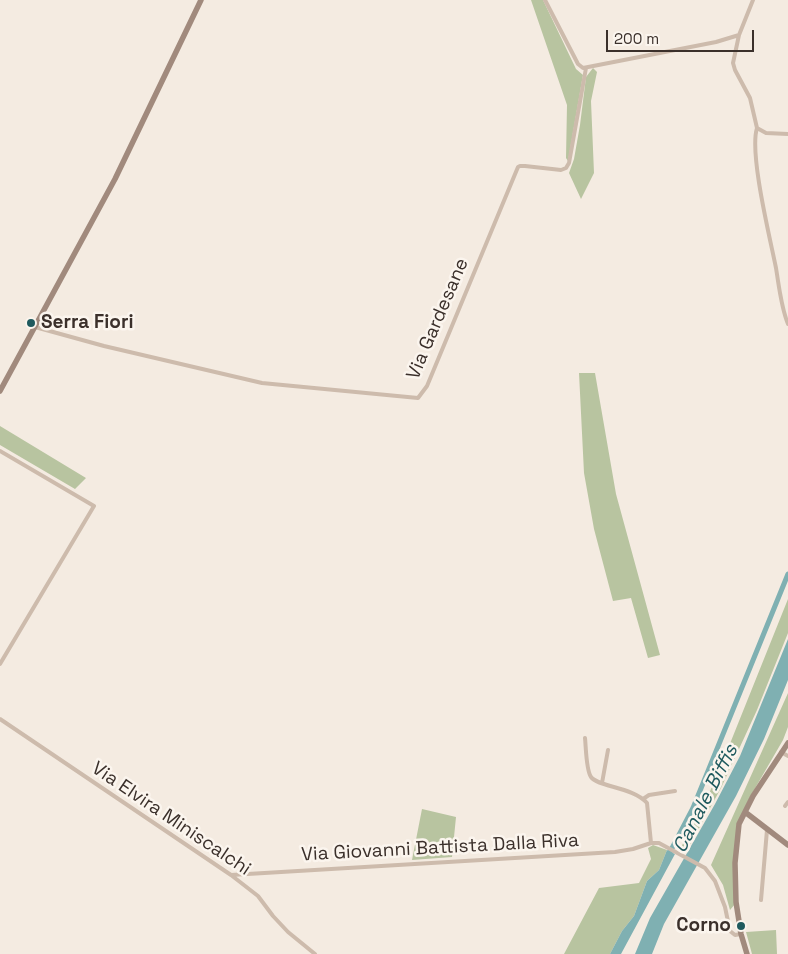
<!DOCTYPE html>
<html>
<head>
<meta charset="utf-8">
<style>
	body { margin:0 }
	#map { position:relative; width:788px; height:954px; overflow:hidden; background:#f4ebe1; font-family:"Space Grotesk",sans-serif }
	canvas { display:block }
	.scale { position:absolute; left:606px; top:30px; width:148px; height:22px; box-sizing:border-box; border:2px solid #3b302b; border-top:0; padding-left:6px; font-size:15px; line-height:18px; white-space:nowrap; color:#3b302b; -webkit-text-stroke:4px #fbf5ee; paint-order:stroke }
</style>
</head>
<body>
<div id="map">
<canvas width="788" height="954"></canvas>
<div class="scale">200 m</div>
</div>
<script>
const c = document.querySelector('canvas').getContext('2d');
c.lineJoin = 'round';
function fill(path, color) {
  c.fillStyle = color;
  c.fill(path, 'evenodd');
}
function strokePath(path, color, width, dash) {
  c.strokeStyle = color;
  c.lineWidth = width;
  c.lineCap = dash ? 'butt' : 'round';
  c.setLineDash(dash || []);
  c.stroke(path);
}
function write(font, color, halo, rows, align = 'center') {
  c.font = font + ' "Space Grotesk",sans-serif';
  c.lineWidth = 5;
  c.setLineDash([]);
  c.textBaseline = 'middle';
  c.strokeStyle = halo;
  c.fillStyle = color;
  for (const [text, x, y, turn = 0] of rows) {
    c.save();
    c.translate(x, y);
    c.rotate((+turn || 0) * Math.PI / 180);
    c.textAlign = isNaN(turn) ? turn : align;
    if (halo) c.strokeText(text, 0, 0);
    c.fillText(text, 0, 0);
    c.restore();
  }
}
fill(new Path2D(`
	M531 0H543L576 69 583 75 568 161 566 158 567 105Z
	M593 68 597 72 591 101 594 173 581 199 569 173 574 159 580 125 586 77Z
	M579 373H595L616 494 660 655 648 658 631 598 613 601 594 529 584 473Z
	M0 426 86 478 75 489 0 445Z
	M788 599V633L757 710 721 788 686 852 680 849 704 805 721 766Z
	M788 693V727L783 740 750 797 737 824 733 869 735 904 730 910 723 885 711 865Z
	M422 809 456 817 452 857 412 860Z
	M653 845 667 850 659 870 647 881 634 916 622 931 610 954H564L599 888 639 883 651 859 648 848Z
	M776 930 777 954H752L746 932Z`), '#b8c4a0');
fill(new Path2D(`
	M788 639V680L764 739 736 796 664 924 652 954H635L650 918 715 804 740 756Z
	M667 850 675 854 621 954H610L622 931 634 916 647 881 659 870Z`), '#7fb0b2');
strokePath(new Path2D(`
	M669 854 693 808 788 574`), '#7fb0b2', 5);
strokePath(new Path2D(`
	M545 0 578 64 583 68 716 42 739 35
	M753 0 739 35 733 63 735 70 750 98 757 128
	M757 128C749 153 770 238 776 268 779 286 781 307 788 324
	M757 128 766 133 788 134
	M35 327 104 346 262 383 418 398 427 386 518 167 520 166H525L561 170 566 168 569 163 586 68
	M0 451 94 506 0 664
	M0 719 231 875 258 896 273 916 288 932 315 954
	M585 738C586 747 586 770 591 777 598 787 633 787 647 803L651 843
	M781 752 788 756
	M602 783 608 750
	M643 799 649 795 675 791
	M785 806 788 802
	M231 875 615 852 633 849 651 843H659L705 868 715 881 725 907 730 931 735 935 741 934
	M761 900 767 830`), '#cdbbac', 4);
strokePath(new Path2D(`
	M0 391 115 179 201 0
	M745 812 788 845
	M747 954 741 934 736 902 735 863 739 824 753 796 788 743`), '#a18a7d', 5.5);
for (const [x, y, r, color] of [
	[31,323,5,"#1f5a5e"],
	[741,926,5,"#1f5a5e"]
]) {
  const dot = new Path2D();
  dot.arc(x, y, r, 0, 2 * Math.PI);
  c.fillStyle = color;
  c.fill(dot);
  strokePath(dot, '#fbf5ee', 2);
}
write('19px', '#3b302b', '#fbf5ee', [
	["Via Gardesane",438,319,-67],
	["Via Elvira Miniscalchi",171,819,34],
	["Via Giovanni Battista Dalla Riva",440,848,-3]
]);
write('bold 19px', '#3b302b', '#fbf5ee', [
	["Serra Fiori",41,323],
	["Corno",731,926,"right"]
], 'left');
write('italic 20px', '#1f5a5e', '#fbf5ee', [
	["Canale Biffis",706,799,-63]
]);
</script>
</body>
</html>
